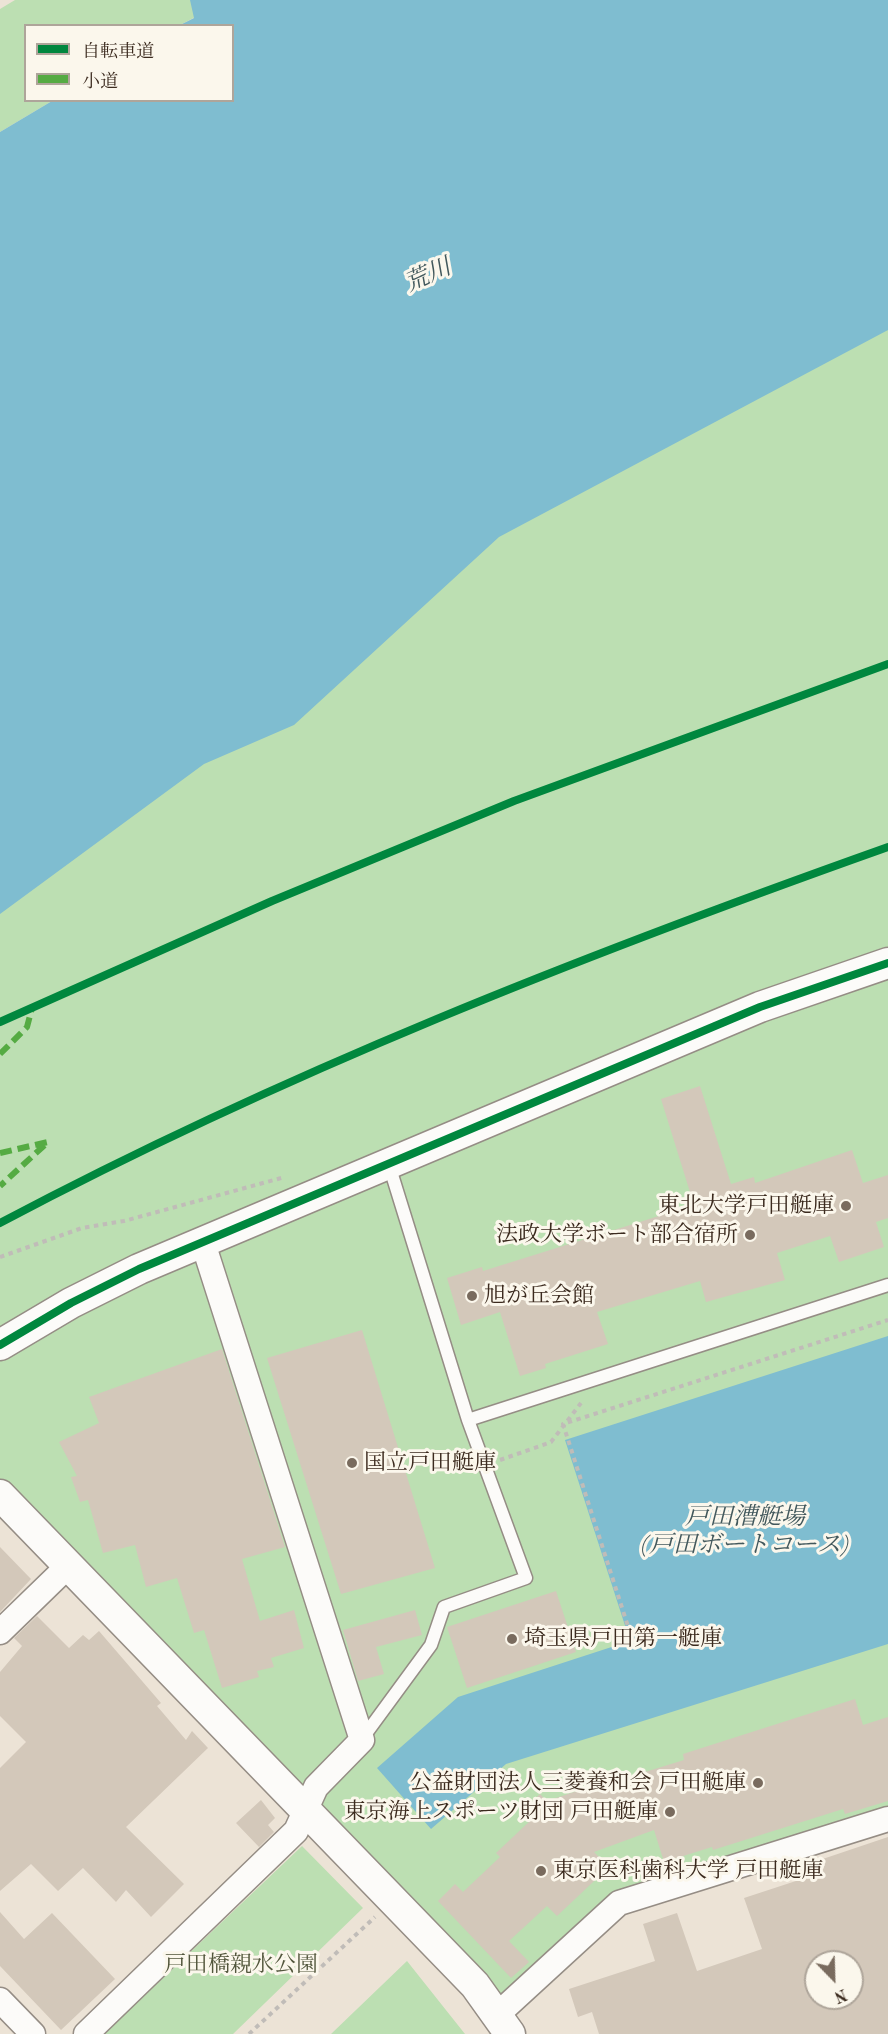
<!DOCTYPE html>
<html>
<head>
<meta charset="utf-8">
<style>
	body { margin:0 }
	#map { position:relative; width:888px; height:2034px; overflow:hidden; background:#ece3d6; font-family:"Old Standard TT","Noto Serif JP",serif }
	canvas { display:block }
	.legend { position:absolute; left:24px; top:24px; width:210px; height:78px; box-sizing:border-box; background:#fbf7ec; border:2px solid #aea59a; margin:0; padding:8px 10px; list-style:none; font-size:18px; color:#3b2a1e }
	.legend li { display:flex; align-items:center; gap:12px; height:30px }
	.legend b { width:30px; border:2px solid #aea59a }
	.north { position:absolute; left:804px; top:1950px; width:60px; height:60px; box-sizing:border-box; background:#fbf7ec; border:2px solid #aea59a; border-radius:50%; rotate:157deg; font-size:16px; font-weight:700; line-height:24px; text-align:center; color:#3b2a1e }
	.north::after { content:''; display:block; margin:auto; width:21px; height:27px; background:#796b5e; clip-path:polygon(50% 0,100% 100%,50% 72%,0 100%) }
</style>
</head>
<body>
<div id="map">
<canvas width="888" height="2034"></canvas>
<ul class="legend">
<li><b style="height:8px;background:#00873e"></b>自転車道</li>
<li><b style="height:8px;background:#55ab43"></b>小道</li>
</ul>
<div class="north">N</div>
</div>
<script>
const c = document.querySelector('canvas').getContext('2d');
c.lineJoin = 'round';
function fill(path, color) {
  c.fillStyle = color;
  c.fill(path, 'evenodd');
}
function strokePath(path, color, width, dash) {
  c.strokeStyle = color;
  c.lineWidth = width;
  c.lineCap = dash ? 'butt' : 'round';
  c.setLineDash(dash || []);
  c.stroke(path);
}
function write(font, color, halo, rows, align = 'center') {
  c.font = font + ' "Old Standard TT","Noto Serif JP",serif';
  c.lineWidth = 6;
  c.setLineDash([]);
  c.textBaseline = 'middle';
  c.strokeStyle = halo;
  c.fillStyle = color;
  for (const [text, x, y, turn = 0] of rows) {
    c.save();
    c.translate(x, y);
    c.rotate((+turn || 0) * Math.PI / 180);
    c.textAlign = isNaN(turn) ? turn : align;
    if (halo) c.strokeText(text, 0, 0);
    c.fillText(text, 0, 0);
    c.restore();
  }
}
fill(new Path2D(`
	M15 0H228L180 25 26 26V100L52 101 0 132V9Z
	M888 72V1818L619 1903 498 2014 0 1496V540Z
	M302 1846 363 1908 233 2034H104Z
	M407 1961 465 2034H331Z`), '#bcdfb2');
fill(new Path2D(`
	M190 0H888V330L499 537 294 725 204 764 0 914V132L52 101 232 100V26L180 25 194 18Z
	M888 1336V1644L506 1764 431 1829 377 1768 458 1697 630 1641 565 1440Z`), '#7fbdd0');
fill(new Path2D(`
	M700 1086 731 1184 754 1177 755 1183 852 1150 863 1183 888 1175V1218L876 1222 884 1247 839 1262 830 1236 777 1253 785 1280 706 1302 700 1281 597 1312 608 1344 545 1364 546 1368 520 1376 500 1312 461 1325 447 1278 482 1267 483 1271 694 1205 661 1099Z
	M362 1330 435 1568 341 1594 267 1358Z
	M222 1349 285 1547 242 1559 260 1621 294 1610 304 1648 271 1658 274 1667 257 1671 259 1677 222 1688 204 1630 194 1633 177 1578 146 1587 135 1545 103 1553 88 1500 80 1502 71 1477 77 1476 59 1442 99 1423 89 1397Z
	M0 1547 31 1579 0 1612Z
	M556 1591 576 1652 467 1688 447 1627Z
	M415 1610 422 1635 376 1647 384 1674 358 1681 343 1630Z
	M37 1616 69 1648 83 1635 89 1640 99 1631 161 1703 157 1706 186 1740 192 1731 208 1748 126 1827 184 1884 151 1917 126 1890 116 1902 83 1868 58 1891 31 1864 0 1891V1768L26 1742 0 1716V1672L22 1646 14 1638Z
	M855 1699 863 1725 888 1717V1801L845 1814 843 1809 713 1850 712 1847 664 1862 654 1830 594 1852 609 1867 557 1916 547 1906 509 1941 529 1962 511 1978 438 1901 455 1884 463 1892 500 1857 496 1853 532 1819 524 1810 540 1794 547 1801 622 1776V1779L684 1760 683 1754Z
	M261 1800 275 1818 268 1825 274 1832 259 1847 236 1823Z
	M888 1837V2034H599L592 2012 578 2017 569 1989 655 1961 643 1924 677 1913 697 1971 762 1949 744 1898 802 1879 799 1867ZM816 1962H852V1998H816Z
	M0 1912 24 1939 52 1913 115 1979 61 2030 0 1966Z`), '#d3c8ba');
const service = new Path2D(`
	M468 1420 888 1285
	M362 1739 431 1645 444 1607 526 1578 468 1420 389 1165`);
const minor = new Path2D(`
	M0 1632 69 1565
	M0 2000 33 2034
	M498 2014 619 1903 888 1819
	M86 2034 296 1831 316 1787 362 1740 203 1243`);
const tertiary = new Path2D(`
	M0 1345 71 1303 139 1269 760 1007 888 963
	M0 1495 475 1985 510 2034`);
strokePath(service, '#958d85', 15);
strokePath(minor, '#958d85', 27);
strokePath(tertiary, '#958d85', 33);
strokePath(new Path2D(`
	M0 1257 82 1228 124 1221 285 1177
	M500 1460 551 1442 581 1403
	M633 1642 563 1424 888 1320
	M249 2034 375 1917`), '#c0bcb8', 4, [4.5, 4.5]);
strokePath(service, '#fcfbf9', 12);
strokePath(minor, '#fcfbf9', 24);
strokePath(tertiary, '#fcfbf9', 30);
strokePath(new Path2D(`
	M0 1054 27 1027 32 1008
	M0 1153 48 1142 0 1186`), '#55ab43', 6, [12, 6]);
strokePath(new Path2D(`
	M0 1022 272 901 514 801 888 664
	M0 1223C285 1072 584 955 888 847
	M0 1345 71 1303 139 1269 760 1007 888 963`), '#00873e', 8);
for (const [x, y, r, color] of [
	[846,1206,6,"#796b5e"],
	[750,1235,6,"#796b5e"],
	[472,1296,6,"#796b5e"],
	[352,1463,6,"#796b5e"],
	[512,1639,6,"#796b5e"],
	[758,1783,6,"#796b5e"],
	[670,1812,6,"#796b5e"],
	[541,1871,6,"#796b5e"]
]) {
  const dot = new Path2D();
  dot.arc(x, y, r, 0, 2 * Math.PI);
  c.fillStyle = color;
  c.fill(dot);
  strokePath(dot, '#fbf7ec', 2);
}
write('22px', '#3b2a1e', '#fbf7ec', [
	["東北大学戸田艇庫",834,1206],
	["法政大学ボート部合宿所",738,1235],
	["旭が丘会館",484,1296,"left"],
	["国立戸田艇庫",364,1463,"left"],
	["埼玉県戸田第一艇庫",524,1639,"left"],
	["公益財団法人三菱養和会 戸田艇庫",746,1783],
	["東京海上スポーツ財団 戸田艇庫",658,1812],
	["東京医科歯科大学 戸田艇庫",553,1871,"left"]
], 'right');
write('22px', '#52563c', '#fbf7ec', [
	["戸田橋親水公園",241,1965]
]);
write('italic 24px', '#42585c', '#fbf7ec', [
	["荒川",428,276,-24],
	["戸田漕艇場",745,1518],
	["(戸田ボートコース)",745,1546]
]);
</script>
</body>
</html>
